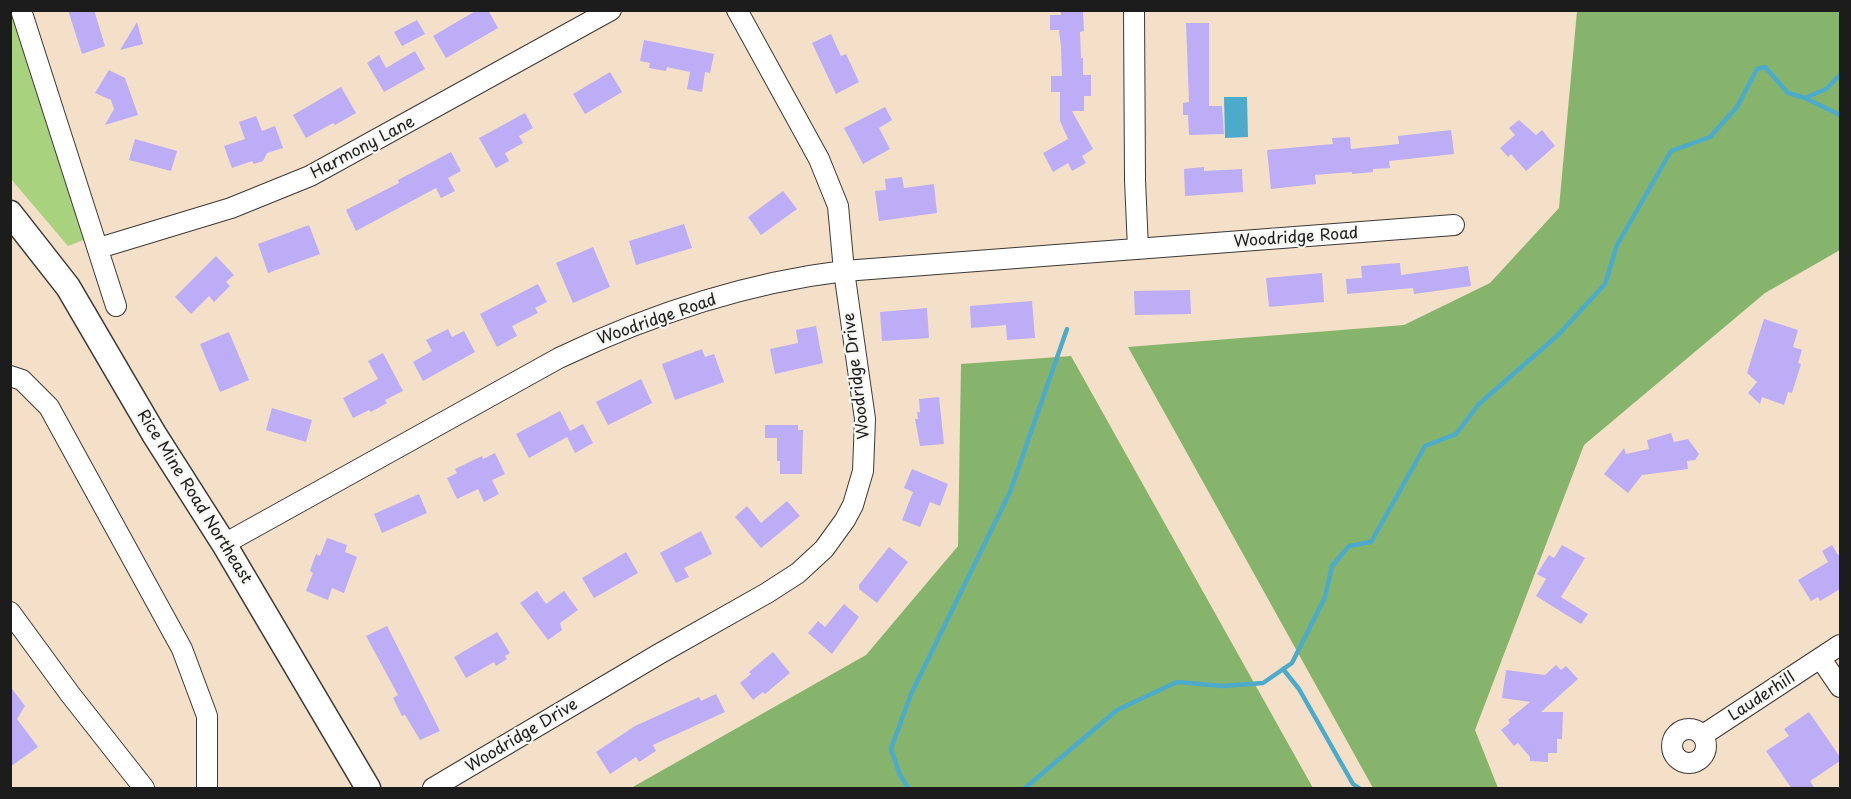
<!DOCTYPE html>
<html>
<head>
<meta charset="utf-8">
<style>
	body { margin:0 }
	#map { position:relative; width:1851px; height:799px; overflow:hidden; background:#f4e0c8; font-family:"Playpen Sans",sans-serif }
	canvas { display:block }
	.frame { position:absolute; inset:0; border:12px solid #1c1c1c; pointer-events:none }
</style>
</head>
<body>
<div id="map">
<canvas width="1851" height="799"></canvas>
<div class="frame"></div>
</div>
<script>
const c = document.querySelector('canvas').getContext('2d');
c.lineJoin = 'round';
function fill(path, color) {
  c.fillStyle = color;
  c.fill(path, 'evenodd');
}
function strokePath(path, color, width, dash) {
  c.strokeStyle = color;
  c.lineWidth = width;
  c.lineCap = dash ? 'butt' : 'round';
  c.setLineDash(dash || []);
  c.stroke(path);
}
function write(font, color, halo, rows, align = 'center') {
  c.font = font + ' "Playpen Sans",sans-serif';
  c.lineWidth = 4.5;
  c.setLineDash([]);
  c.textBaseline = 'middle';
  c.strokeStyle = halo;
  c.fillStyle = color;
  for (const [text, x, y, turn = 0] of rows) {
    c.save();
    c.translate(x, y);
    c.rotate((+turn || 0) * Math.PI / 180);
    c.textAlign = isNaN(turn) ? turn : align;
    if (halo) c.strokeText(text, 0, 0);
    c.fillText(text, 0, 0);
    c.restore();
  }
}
fill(new Path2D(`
	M10 11H12L86 239 68 246 11 179Z`), '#a8d27d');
fill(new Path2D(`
	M1577 11H1840V250L1765 293 1584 445 1475 730 1498 788H1373L1128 347 1404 325 1490 283 1559 208Z
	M1071 356 1313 788H631L866 655 958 546 961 364Z`), '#86b46c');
fill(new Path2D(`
	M1224 97H1247L1248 137 1225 138Z`), '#4cabcb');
strokePath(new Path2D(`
	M1805 98 1840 115
	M1283 669 1299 689 1353 784 1359 788
	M908 788 900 775 891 749 911 694 1010 492 1067 329
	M1025 788 1117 710 1177 682 1222 686 1263 683 1292 663 1325 597 1332 566 1349 546 1371 542 1425 446 1456 434 1479 404 1558 335 1605 284 1617 245 1671 151 1710 137 1737 107 1757 69 1765 67 1788 93 1805 98 1826 89 1840 75`), '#4cabcb', 4.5);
fill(new Path2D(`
	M68 10H94L105 46 82 54Z
	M477 10H488L498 28 446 58 433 36Z
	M1060 10H1081V12H1083L1084 31 1080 32 1081 58H1083V75H1091V96H1084V111H1072L1093 149 1082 156 1086 163 1072 171 1068 163 1053 172 1043 153 1068 139 1060 121V92H1051V76H1062L1061 47 1059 30H1050V15H1061Z
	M417 20 425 34 402 46 394 32Z
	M137 22 143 44 120 50Z
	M1186 23H1209V106H1222L1224 134 1189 135 1188 115H1183V103L1189 102Z
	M831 34 841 56 846 54 859 82 836 94 812 43Z
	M644 40 714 54 710 73 705 72 702 92 687 89 690 72 667 67 666 71 649 68 650 63 640 61Z
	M415 51 425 69 384 92 367 63 379 55 386 68Z
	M109 70 125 78 138 115 105 125 114 109 111 100 95 93Z
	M610 72 622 92 585 114 573 94Z
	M341 87 356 113 335 125 333 123 306 138 293 115Z
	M885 107 892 120 879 128 890 149 863 164 844 128Z
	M525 113 533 128 519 136 523 143 505 153 509 161 496 168 479 138Z
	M256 116 262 131 275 126 283 148 267 153 263 161 254 164 252 161 232 168 224 146 245 139 239 122Z
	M1519 120 1536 135 1542 130 1555 146 1526 171 1511 154 1508 157 1500 148 1515 135 1509 128Z
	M1451 130 1454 154 1389 161 1390 168 1373 169V172L1352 174V172L1315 175 1316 184 1271 189 1267 150 1333 144 1332 138 1350 137 1351 149 1399 144 1398 136Z
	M135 139 177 151 171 171 129 160Z
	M451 152 461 171 448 178 455 191 441 198 436 188 356 231 346 210 399 183 398 180Z
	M1204 167V171L1242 169 1243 192 1185 196 1184 169Z
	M902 177 904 188 934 184 937 213 879 221 875 191 886 190 885 179Z
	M783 191 797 209 761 235 748 217Z
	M684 224 692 248 636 265 629 241Z
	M309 225 320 254 268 273 258 244Z
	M593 247 610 287 573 303 556 263Z
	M216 256 234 275 226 282 230 286 214 302 209 296 191 314 175 297Z
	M1400 263 1401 275 1468 266 1471 286 1414 294 1413 288 1347 294 1346 279 1362 278 1361 266Z
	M1322 273 1324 302 1269 307 1266 278Z
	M538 284 547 302 535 308 538 313 512 326 517 336 497 347 480 314Z
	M1190 290 1191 314 1135 315 1134 291Z
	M1032 301 1035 338 1007 340 1006 325 971 328 970 306Z
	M927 308 929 338 882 341 880 312Z
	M1764 319 1798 330 1793 347 1802 350 1798 363 1801 364 1792 393 1788 392 1784 405 1762 397 1760 404 1748 393 1757 382 1747 373Z
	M816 326 823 363 775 374 770 349 798 343 796 330Z
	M448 329 452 337 464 331 475 352 423 381 413 362 432 351 426 340Z
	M229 332 249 380 220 392 200 344Z
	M702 349 705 357 714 354 724 382 675 400 662 364Z
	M383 353 403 391 385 400 387 403 371 412 369 410 353 418 343 398 378 379 368 361Z
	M641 379 652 403 608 425 596 402Z
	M939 397 944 444 920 446 915 419H918L917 412H920L919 399Z
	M272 408 312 420 306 442 266 430Z
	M560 411 570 431 583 424 593 443 575 453 567 437 529 458 516 434Z
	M765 425H798V430H803L802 474H780V461H777V438H765Z
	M1671 433 1674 442 1688 439 1699 454 1695 460 1687 461 1688 469 1642 475 1628 493 1604 474 1624 448 1626 454 1649 449 1647 440Z
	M495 453 505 474 492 480 499 494 484 502 478 489 457 499 447 478 457 473 455 469 482 456 483 459Z
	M912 469 948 484 940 506 930 502 920 527 902 520 913 492 904 488Z
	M419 494 427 513 382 533 374 514Z
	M787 501 800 516 761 548 735 517 747 506 761 523Z
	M701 531 712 554 684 568 689 577 676 583 660 553Z
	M327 538 347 545 345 552 357 557 344 593 332 588 328 600 306 591 313 573 310 571 316 554 320 556Z
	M1562 545 1585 558 1561 597 1588 614 1581 624 1536 596 1546 579 1537 574 1549 555 1554 558Z
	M1832 545 1838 555 1840 554V589L1820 601 1818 597 1811 601 1798 580 1828 562 1822 551Z
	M889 547 908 562 877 603 859 589V585Z
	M626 552 638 573 594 598 582 578Z
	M537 591 546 604 564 591 578 610 560 623 562 630 548 640 520 603Z
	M844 604 859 617 832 654 808 633 818 621 825 627Z
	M387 626 440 731 420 740 405 715 402 716 393 698 398 695 366 636Z
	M497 632 510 653 505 656 507 659 496 666 494 662 466 678 454 657Z
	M773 652 790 673 765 694 763 692 753 700 740 683 751 674 749 672Z
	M1556 665 1561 670 1566 666 1578 679 1541 712H1563L1562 739H1557V753H1548V762L1530 761V757L1518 743 1514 746 1501 730 1510 723 1508 720 1530 702 1502 698 1506 670 1545 675Z
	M10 686 25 706 17 719 38 747 10 767Z
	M716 694 725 712 653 745 656 751 639 762 636 757 610 774 596 752 635 726 699 697 701 701Z
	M1809 712 1840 757V761L1810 781 1815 789H1792L1766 751 1789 736 1784 729Z`), '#bdacf6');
const minor = new Path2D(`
	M21 10 116 306
	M1134 10 1135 180 1138 249
	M99 248 231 208 310 176 611 10
	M10 376 22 380 49 407 182 649 207 716V788
	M224 544 559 358C649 315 745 283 844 271L1454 225
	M10 612 70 694 144 788
	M1821 659 1840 687
	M1672 746a17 17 0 1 1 34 0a17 17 0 1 1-34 0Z
	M1703 735 1840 645
	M433 788 659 654 767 593 798 573 824 549 845 520 853 505 863 471 865 419 844 271 838 206 819 159 737 10`);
const major = new Path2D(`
	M10 213 68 287 154 434 224 544 368 788`);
strokePath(minor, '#3c3936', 22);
strokePath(major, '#3c3936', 27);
strokePath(minor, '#fff', 20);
strokePath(major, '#fff', 24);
write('16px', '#1c1c1c', '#f6f6f2', [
	["Harmony Lane",363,148,-28],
	["Woodridge Road",1296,238,-4],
	["Woodridge Road",657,320,-19],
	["Woodridge Drive",857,376,-97],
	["Rice Mine Road Northeast",194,497,58],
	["Lauderhill",1762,697,-33],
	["Woodridge Drive",522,736,-31]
]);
</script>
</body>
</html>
